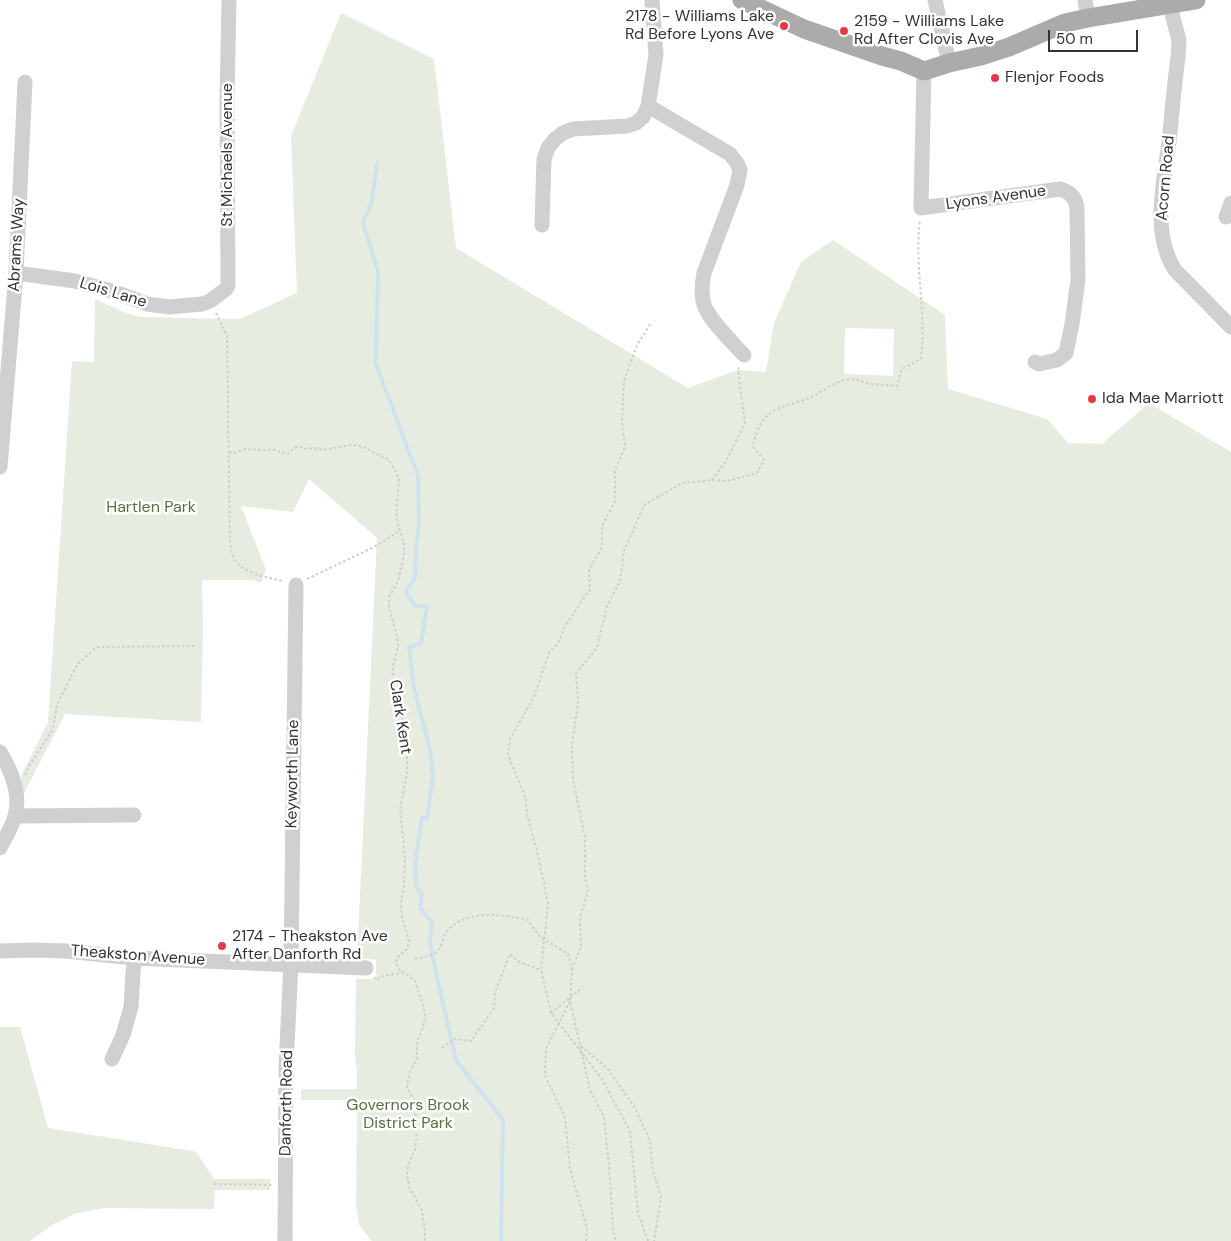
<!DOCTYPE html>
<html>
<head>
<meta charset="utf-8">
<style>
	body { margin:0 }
	#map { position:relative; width:1231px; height:1241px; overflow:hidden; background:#fff; font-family:"DM Sans",sans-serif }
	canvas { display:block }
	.scale { position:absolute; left:1048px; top:30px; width:90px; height:22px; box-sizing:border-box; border:2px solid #333; border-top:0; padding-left:6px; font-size:15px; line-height:18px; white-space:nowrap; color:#333; -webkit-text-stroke:4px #fff; paint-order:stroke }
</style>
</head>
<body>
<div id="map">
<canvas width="1231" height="1241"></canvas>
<div class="scale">50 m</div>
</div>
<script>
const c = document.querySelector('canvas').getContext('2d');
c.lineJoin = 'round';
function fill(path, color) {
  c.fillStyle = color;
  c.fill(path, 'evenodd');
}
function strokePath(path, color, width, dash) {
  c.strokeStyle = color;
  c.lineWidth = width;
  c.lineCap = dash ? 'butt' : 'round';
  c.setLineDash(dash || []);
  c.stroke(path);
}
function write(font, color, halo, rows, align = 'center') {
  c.font = font + ' "DM Sans",sans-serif';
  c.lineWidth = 5;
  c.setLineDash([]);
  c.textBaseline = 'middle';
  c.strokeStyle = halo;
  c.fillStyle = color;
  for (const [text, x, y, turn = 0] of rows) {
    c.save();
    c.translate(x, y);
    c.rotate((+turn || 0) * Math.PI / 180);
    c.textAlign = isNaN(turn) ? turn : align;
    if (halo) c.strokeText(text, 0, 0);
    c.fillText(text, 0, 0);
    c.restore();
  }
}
fill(new Path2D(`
	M341 13 434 59 456 248 688 388 738 370 766 372 774 323 801 262 833 240 945 315 948 389 1047 419 1068 443 1102 444 1149 403 1231 452V1241H372L359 1225 356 1205 357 1100H301V1089H357V1072L355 1054 356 979H376V960L357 958 377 538 309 479 293 512 241 506 266 570 263 576 261 583 253 580H202L203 630 201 722 65 714 24 793 21 776 48 722 72 361 94 362 95 299 126 313 140 317 240 319 297 293 291 136ZM845 328 894 329 893 376 844 374Z
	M0 1027H20L48 1128 193 1151 197 1153 214 1179H270V1190H215L214 1209 105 1208 77 1213 52 1225 30 1241H0Z`), '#e6ecdf');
strokePath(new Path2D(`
	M377 163 372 201 363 223 378 271 376 364 418 476 419 524 416 549 415 578 406 591 414 605 427 607 421 643 409 647 414 688 430 750 433 776 427 819 422 818 415 864 416 886 422 894 420 908 432 922 430 943 436 973 456 1060 503 1120 501 1241`), '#cfe2ee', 4);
strokePath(new Path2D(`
	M216 313 227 336 230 544C231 549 232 555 235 560 243 573 269 578 283 581
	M229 452 235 453 245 449 265 450 272 449 287 454 296 447H301L306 449 313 448 324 450 350 445H357L365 448 389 460 396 472 399 480 396 513 398 524 404 544V555L398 581 389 597V607L397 637 398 644 397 651 393 667V678L400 702 407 748V774L400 809 405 857 404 883 401 904 402 918 409 941 407 949 397 958 396 963 400 971 405 973 415 981 423 1005 425 1015 423 1028 417 1041V1058L409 1074 407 1087 414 1100 417 1132 415 1150 408 1165 407 1175 410 1189 422 1210 425 1233V1241
	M712 480 726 461 745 423 738 370 739 367
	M307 579 372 548 400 531
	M25 775 29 766 53 729 57 704 77 665 97 647 194 646
	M415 959C426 957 436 956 441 945 443 941 443 937 445 934 446 932 448 930 450 928 470 910 502 914 528 920L540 937 568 954 572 969 570 1001
	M572 969 581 947 580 918 588 891 585 877V838L573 779 572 744 578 702 576 673 597 648 607 606 620 581 624 551 644 505 682 483 712 480 727 481 757 473 764 460 753 447C755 436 758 424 767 416 779 405 795 404 809 398 823 392 836 380 852 379 857 379 862 382 867 383 877 385 887 385 897 386L902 369 921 359C927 313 914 267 920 220
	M374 977 376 980 383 976 402 973
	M551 1013 583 987
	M581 1046 608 1069 635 1108 650 1141 653 1171 661 1197 654 1241
	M442 1048 454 1039 471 1041 494 1008 495 992 510 954 517 961 541 970
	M214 1184 273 1185
	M586 1241 587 1229 570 1169 565 1118 545 1075 546 1049 570 1001 590 1090 604 1117 610 1178 613 1231 616 1241
	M648 1241 638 1213 630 1131 602 1079 551 1013 541 970 548 903 537 851 527 815 526 799 508 755 510 739 534 697 549 653 558 643 565 626 590 589 589 570 602 547V526L615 501V470L625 447 622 423 624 381 637 345 651 323`), '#cdcdcd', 2, [2.5, 2.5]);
strokePath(new Path2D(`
	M935 0 949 63
	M1085 0 1088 18
	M1172 4V14L1179 40 1178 58C1174 86 1172 114 1169 142 1164 183 1151 233 1175 270L1231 327
	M924 71 921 208 1060 189C1071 192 1077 199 1077 210L1078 280 1072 324 1066 353 1057 360 1039 364 1035 362
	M648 106 730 154 737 163 740 170 737 185 704 273C702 283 701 295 704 305 710 321 732 342 744 355
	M1226 217 1231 203
	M542 225 544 159 548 148 555 139 563 133 573 129 627 126 636 123 643 117 648 106 656 55 652 0
	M16 273 75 281 115 292 147 304 169 307 202 304 210 301 226 289 228 285 227 101 229 0
	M0 467 16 273 25 82
	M0 752C11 770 21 794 15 816 12 827 5 838 0 848
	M15 816 134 815
	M0 951 34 950 66 951 134 958 366 968
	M112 1059 123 1035 131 1007 134 958
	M285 1241 286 1066 291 964 296 585`), '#d0d0d0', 15);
strokePath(new Path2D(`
	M742 0 804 29 882 56 901 61 924 71 949 63 981 56 1009 47 1065 23 1088 18 1196 0`), '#ababab', 19);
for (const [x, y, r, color] of [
	[784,26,5,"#e63946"],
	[844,31,5,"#e63946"],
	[995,78,5,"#e63946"],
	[1092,399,5,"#e63946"],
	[222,946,5,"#e63946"]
]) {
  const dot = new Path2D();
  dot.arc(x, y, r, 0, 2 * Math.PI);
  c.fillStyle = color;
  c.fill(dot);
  strokePath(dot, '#fff', 2);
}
write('16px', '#333', '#fff', [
	["2178 - Williams Lake",774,17,"right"],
	["Rd Before Lyons Ave",774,35,"right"],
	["2159 - Williams Lake",854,22],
	["Rd After Clovis Ave",854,40],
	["Flenjor Foods",1005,78],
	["Ida Mae Marriott",1102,399],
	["2174 - Theakston Ave",232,937],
	["After Danforth Rd",232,955]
], 'left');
write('16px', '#333', '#fff', [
	["St Michaels Avenue",228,155,-90],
	["Acorn Road",1166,178,-85],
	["Lyons Avenue",996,198,-8],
	["Abrams Way",17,245,-87],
	["Lois Lane",113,293,17],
	["Clark Kent",400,717,81],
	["Keyworth Lane",293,774,-89],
	["Theakston Avenue",138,956,4],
	["Danforth Road",287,1103,-89]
]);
write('16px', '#56703f', '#fff', [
	["Hartlen Park",151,508],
	["Governors Brook",408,1106],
	["District Park",408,1124]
]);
</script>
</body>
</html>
